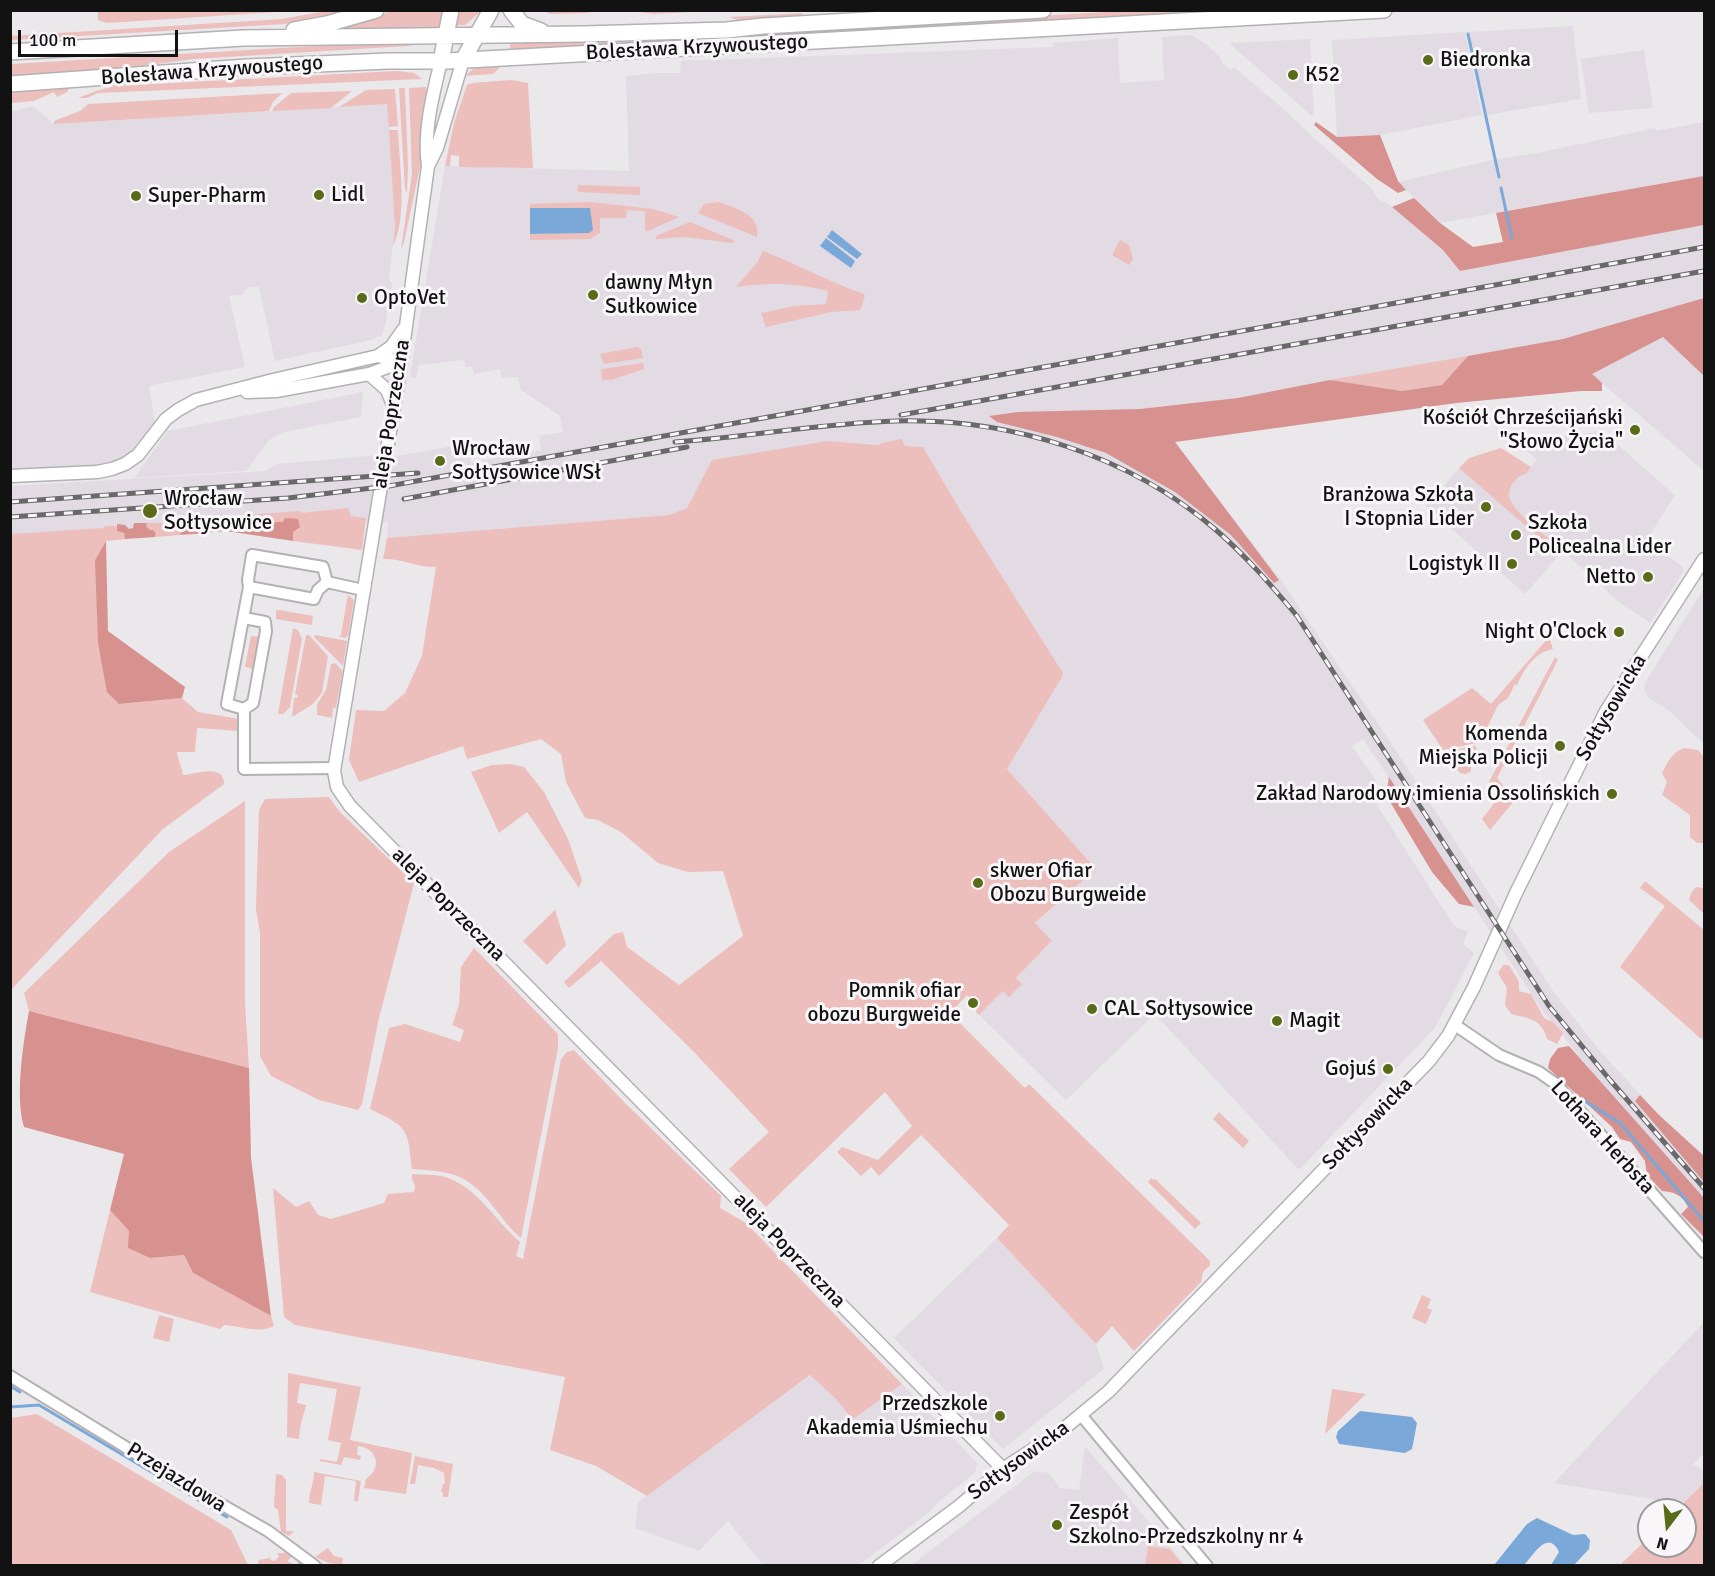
<!DOCTYPE html>
<html>
<head>
<meta charset="utf-8">
<style>
	body { margin:0 }
	#map { position:relative; width:1715px; height:1576px; overflow:hidden; background:#eae8eb; font-family:Signika,sans-serif }
	canvas { display:block }
	.frame { position:absolute; inset:0; border:12px solid #131213; pointer-events:none }
	.north { position:absolute; left:1637px; top:1498px; width:60px; height:60px; box-sizing:border-box; background:#f8f6f8; border:2px solid #9c9b9c; border-radius:50%; rotate:196deg; font-size:16px; font-weight:700; line-height:24px; text-align:center; color:#131213 }
	.north::after { content:''; display:block; margin:auto; width:21px; height:27px; background:#596b18; clip-path:polygon(50% 0,100% 100%,50% 72%,0 100%) }
	.scale { position:absolute; left:18px; top:30px; width:160px; height:27px; box-sizing:border-box; border:3px solid #131213; border-top:0; padding-left:8px; font-size:18px; line-height:21px; white-space:nowrap; color:#131213; -webkit-text-stroke:4px #f8f6f8; paint-order:stroke }
</style>
</head>
<body>
<div id="map">
<canvas width="1715" height="1576"></canvas>
<div class="frame"></div>
<div class="north">N</div>
<div class="scale">100 m</div>
</div>
<script>
const c = document.querySelector('canvas').getContext('2d');
c.lineJoin = 'round';
function fill(path, color) {
  c.fillStyle = color;
  c.fill(path, 'evenodd');
}
function strokePath(path, color, width, dash) {
  c.strokeStyle = color;
  c.lineWidth = width;
  c.lineCap = dash ? 'butt' : 'round';
  c.setLineDash(dash || []);
  c.stroke(path);
}
function write(font, color, halo, rows, align = 'center') {
  c.font = font + ' Signika,sans-serif';
  c.lineWidth = 6;
  c.setLineDash([]);
  c.textBaseline = 'middle';
  c.strokeStyle = halo;
  c.fillStyle = color;
  for (const [text, x, y, turn = 0] of rows) {
    c.save();
    c.translate(x, y);
    c.rotate((+turn || 0) * Math.PI / 180);
    c.textAlign = isNaN(turn) ? turn : align;
    if (halo) c.strokeText(text, 0, 0);
    c.fillText(text, 0, 0);
    c.restore();
  }
}
fill(new Path2D(`
	M1573 26 1581 99 1486 115 1469 32Z
	M1465 32 1482 115 1380 135 1337 137 1332 40Z
	M1186 35 1193 36 1207 45 1220 57 1222 63 1231 70 1234 67 1287 112 1313 137 1371 188 1378 199 1388 204 1443 250 1460 271 1704 225V328L1663 337 1704 376V471L1602 383 1175 442 1280 579 1383 731 1553 991 1599 1050 1659 1115 1704 1172V1206L1628 1117 1542 1010 1363 739 1352 746 1377 782 1366 788 1451 921 1456 927 1468 932 1463 944 1474 953 1435 1028 1299 1170 1155 1014 1066 1100 1023 1058 979 1015 1052 942 1035 924 1096 869 1007 769 1062 677 1063 673 962 513 923 447 828 441 697 489 687 508 669 515 387 538 388 523 360 521 11 537V486L266 471 277 464 380 455 397 456 468 443 471 462 541 450 539 436 563 432 560 416 521 390 518 377 502 378 500 369 474 374 472 367H466L464 360 419 365 416 378 410 377 445 166 629 171 626 76 657 73H680L681 61 1053 47V43L1118 38 1120 83 1164 80 1162 37Z
	M1310 39 1314 114 1312 116 1229 43Z
	M1644 50 1653 108 1589 113 1581 59Z
	M388 104 395 227 389 278 392 284 385 325 382 335 371 340 275 361 259 287H249L242 295 229 296 245 367 149 386 155 423 136 448 121 459 99 465 11 469V112L33 106 54 124Z
	M1704 122V176L1440 223 1398 182 1492 160 1537 153 1655 128 1656 131Z
	M363 392 361 417 284 432 269 440 246 471 134 478 168 431Z
	M1602 431 1675 495 1646 541 1683 567 1684 571 1650 623 1618 601 1563 551 1525 594 1426 506 1463 464 1511 504 1508 496 1509 490 1519 475 1526 474 1537 459 1522 448 1527 442Z
	M1704 588V744L1668 710 1649 698 1644 689 1645 683Z
	M997 1238 1096 1344 1104 1369 1003 1449 894 1338Z
	M1704 1322V1454L1692 1464 1704 1470V1483L1682 1504 1554 1483Z
	M811 1375 834 1396 853 1418 902 1384 977 1463 975 1473 937 1503 931 1511 859 1565H763L728 1521 699 1551 635 1528 638 1502Z
	M1085 1446 1185 1565 910 1566 1035 1471 1049 1473 1060 1488 1079 1490Z`), '#e2dbe4');
fill(new Path2D(`
	M98 10H292V11L107 23 98 20Z
	M479 10 480 12 465 25H456L458 11Z
	M326 11H356L285 24 11 40V36L282 19Z
	M391 11H444L440 26 439 27 324 30 364 21Z
	M692 11V12L653 14 633 11H596L587 13 550 14 544 11Z
	M1122 11H1199L1152 16 681 42 686 40 799 30Z
	M803 13 800 17C784 18 741 25 730 17Z
	M418 40 429 42 408 46 193 59 121 69 11 77V64Z
	M642 42 641 45 510 52V43Z
	M498 65 499 68 493 74 465 76 474 68Z
	M397 71 414 73 422 79 98 93 87 98H78L96 91 115 86Z
	M511 80 528 83 533 168 459 167V156L451 155 450 166H445L454 123 467 85 472 83Z
	M426 87 428 99 420 167 404 242 401 249 412 174 409 88Z
	M67 88 69 89 67 92 57 97 54 92 34 101 11 103V91Z
	M399 88H405L408 166 407 193 405 189Z
	M395 89 398 126 389 127 387 104 339 107 366 90Z
	M352 91 331 108 273 111V108L291 93Z
	M282 93 273 102 269 111 54 124V121L80 111 88 104Z
	M389 130H398C399 162 408 217 393 246L395 227Z
	M578 185 640 187V195L578 192Z
	M591 202 653 209 679 217 648 231 645 230V211L627 210 626 218H600V233L590 239 530 240V234L588 233 590 208H530V204Z
	M719 202C735 208 762 215 757 237L698 213 704 204Z
	M690 222 735 241 732 243 685 237 656 239V236Z
	M1120 240 1129 245 1133 259 1129 265 1112 255Z
	M763 251C797 264 829 282 864 294L865 296 860 310 831 312 766 327 761 313 794 306 826 304 828 291C799 283 766 282 736 287L757 263Z
	M637 347 641 349 643 358 604 364 600 354Z
	M1468 356 1442 385 1402 391 1330 380Z
	M643 363 644 369 611 380H602L601 369Z
	M902 439 905 446 923 447 962 513 1063 673 1062 677 1007 769 1096 869 1035 923 1052 941 1016 978 1022 984 1009 997 1003 991 979 1015 976 1012 978 1006 967 995 950 1013 1025 1088 1029 1084 1210 1261V1265L1203 1272 1201 1282 1134 1351 1112 1326 1096 1344 997 1238 1009 1225 921 1135 879 1176 871 1167 861 1176 837 1152 842 1147 878 1160 912 1126 885 1092 766 1207 729 1169 769 1132 692 1050 601 961 569 988 564 982 614 934 623 932 627 947 679 985 743 936 723 871 688 872 658 863 621 832 598 820 585 818 566 782 561 754 541 739 467 759 463 746 359 782 349 760 356 710 384 711 405 693 422 656 436 567C418 568 401 558 383 559L387 538 669 515 687 508 712 460 828 441 879 445 881 443Z
	M1501 448 1531 467 1526 474 1519 476C1516 480 1510 486 1509 492 1505 506 1541 532 1552 541L1548 545 1459 468 1469 458Z
	M348 508 351 516 366 518 362 550 293 541V532L283 522 233 523 232 516 300 511 301 513Z
	M219 517V524L214 528V532L208 533 193 521 189 520 186 529 182 530 180 535 155 537 156 532 150 530 146 526 147 523H162L170 526 168 522H176V519Z
	M105 526H116L117 531 124 533 125 539 106 541 95 560 119 704 182 698 198 712 239 719V731L197 728 195 752H177C178 761 182 766 183 775 196 774 224 763 224 784L163 829 11 990V534L104 528Z
	M348 595 354 600 348 636 345 638 339 636 341 635Z
	M279 610 313 616 312 625 276 619V611Z
	M293 628 298 630 302 639 290 707 283 714H278Z
	M306 635H309L328 656 322 693 313 704 292 717 294 698H298L297 695 295 694Z
	M315 635 347 641 343 666 314 637Z
	M251 636 262 637 256 669 245 667Z
	M1549 637 1553 649C1534 653 1525 668 1517 685L1515 684 1508 698 1498 705 1481 740 1476 743 1443 750 1423 720 1472 688 1491 704Z
	M1555 657 1558 660 1497 778 1515 800 1490 830 1482 819 1502 793 1489 782Z
	M335 663 343 671 336 708H333L332 718 317 715V704L326 690 331 664Z
	M1475 746 1477 748 1471 758V771L1466 774 1460 773 1444 752Z
	M1684 748 1698 750 1704 757V843H1697L1690 837V815L1662 795 1667 782 1662 773C1668 762 1671 753 1684 748Z
	M510 764 524 767 544 792 568 839 582 880 579 888 527 812 499 833 471 772 492 765Z
	M329 797 339 811 414 883 378 1022 362 1104 358 1110 319 1100 271 1076 260 1056V933L256 909 259 810 265 799Z
	M245 801V1003L249 1068 29 1011 24 993 169 852Z
	M1645 881 1704 930V1039L1700 1038 1620 967 1665 906 1640 888Z
	M1696 887 1704 888V914L1689 900 1691 893Z
	M555 910 566 945 547 965 523 941Z
	M474 948 558 1034V1048L521 1238C511 1230 504 1220 496 1210 468 1174 456 1172 412 1169 408 1127 407 1127 370 1109L389 1028 405 1024 460 1042 464 1030 452 1025 459 1005 461 967Z
	M1503 965H1509L1519 982V991L1531 994 1544 1018 1553 1022 1563 1033 1557 1044 1547 1039C1541 1018 1530 1019 1511 1014L1505 1005 1507 988 1498 973Z
	M574 1050 626 1104 721 1196 720 1208 746 1223 902 1384 853 1419 833 1396 810 1375 647 1496 596 1466 550 1450 565 1377 295 1325 284 1317 273 1188 296 1207 309 1201 318 1215 331 1219 384 1203 388 1194 414 1192 415 1186 412 1179V1174C423 1175 436 1174 445 1177 478 1187 495 1221 520 1242L516 1256 523 1259 561 1059 567 1052Z
	M1219 1112 1249 1141 1243 1148 1213 1119Z
	M1151 1178 1153 1180 1155 1179 1201 1223 1195 1229 1148 1182Z
	M110 1210 129 1231 150 1258 184 1255 193 1273 271 1316 274 1326C258 1334 242 1326 224 1325L220 1329 90 1292Z
	M1422 1295 1431 1299 1427 1308 1432 1310 1426 1324 1412 1318Z
	M159 1315 174 1319 169 1342 153 1338Z
	M288 1373 361 1387 350 1440 412 1453 406 1494 364 1488 366 1479C383 1468 377 1448 358 1446L357 1455 361 1456 360 1460 344 1457 341 1465 320 1461V1459L337 1462 341 1443 328 1440 337 1389 300 1383 297 1403 306 1405 300 1428 299 1439 287 1437Z
	M1332 1389 1366 1394 1325 1434Z
	M37 1414 231 1530 248 1565H11V1418Z
	M415 1456 453 1464 448 1497H443V1492H441L443 1484H445L444 1473 434 1468 418 1465 415 1484H410Z
	M314 1472 361 1481 358 1501H354L356 1481 325 1476 321 1505 309 1503C309 1492 314 1483 314 1472Z
	M276 1474 282 1475 286 1480V1531H294L289 1536 281 1532 278 1510 274 1507Z
	M1704 1483V1565H1620L1649 1537V1546H1685V1510H1676Z
	M1148 1546 1170 1549 1183 1565H1145Z
	M328 1548 334 1556 343 1558 342 1565 329 1563 315 1557Z
	M288 1549 294 1554 287 1561 296 1565 300 1561 305 1565 257 1566 259 1560 270 1558 271 1560 274 1561 279 1557 277 1553H284Z`), '#ecbebc');
fill(new Path2D(`
	M1316 122 1337 137 1380 135 1398 181 1406 190 1398 193 1377 179 1314 125Z
	M1704 176V225L1460 271 1443 250 1392 207 1414 198 1440 223 1473 247 1503 242 1496 213Z
	M1704 298V376L1663 337 1592 374 1602 383V391H1581L1456 403 1175 442 1279 580 1274 583 1231 535 1175 492 1106 453 1057 437 997 422 989 416 1018 412 1140 409 1238 398 1330 380 1402 391 1442 385 1468 356 1563 339Z
	M232 516 234 523 283 522 285 518 298 519 300 527 293 532V541L226 531 214 532V528L219 524V517Z
	M189 520H202L208 533 180 535 182 530 186 529V521Z
	M134 523H147L146 526 150 530H153L156 533 155 537 125 539 124 533 117 531V524L125 525 129 529 133 528Z
	M106 541 108 631 185 687 182 698 119 704 107 692 98 643 95 560Z
	M1389 777 1474 907 1459 904 1432 872 1386 795Z
	M29 1011 249 1068 251 1158 271 1316 193 1273 184 1255 150 1258 128 1248 129 1231 110 1210 124 1154 24 1127C15 1097 23 1043 29 1011Z
	M1569 1046 1704 1198V1237L1681 1214 1688 1207C1682 1195 1675 1192 1662 1191L1647 1175 1645 1161 1631 1142 1620 1139 1612 1127 1548 1068 1550 1059 1558 1048Z
	M1640 1095 1659 1115 1704 1156V1182L1635 1101Z`), '#d7918e');
fill(new Path2D(`
	M530 208H590L593 230 589 233 530 234Z
	M832 230 862 254 857 259 827 237Z
	M826 238 855 261 851 268 820 246Z
	M1360 1411 1412 1417 1417 1423 1412 1449 1405 1453 1339 1444 1336 1437 1338 1431Z
	M1537 1518 1573 1535 1585 1534 1590 1540 1589 1549 1574 1565H1551L1559 1552C1548 1528 1533 1556 1524 1565H1494L1527 1524Z`), '#7aa8d8');
strokePath(new Path2D(`
	M1468 34 1499 177
	M1501 188 1512 238
	M1583 1100 1620 1123 1704 1221
	M10 1386 20 1392
	M10 1407 39 1405 227 1517`), '#7aa8d8', 3);
const minor = new Path2D(`
	M249 587 248 580 252 555 323 567 327 582
	M244 618 265 622 266 631 253 703 244 709 227 704 249 587 314 599 318 590 327 582 363 590
	M244 709V769L334 768
	M1455 1025 1499 1055 1539 1072 1556 1084 1704 1252
	M10 1376 184 1483 268 1531 315 1566
	M1081 1415 1207 1566`);
const tertiary = new Path2D(`
	M463 60 437 148 428 166 399 377 334 771 337 787 350 806 1003 1469
	M428 166C423 132 433 94 441 61
	M378 356 391 347 403 330
	M369 374 387 390 393 405
	M247 392 276 391 369 374 401 362
	M10 476 97 472 112 469 125 464 138 455 166 419 178 410 196 400 273 380 378 356 401 362
	M879 1566 958 1507 1003 1469 1061 1431 1108 1392 1429 1061 1448 1036 1474 987 1516 893 1606 711 1704 559`);
const secondary = new Path2D(`
	M511 10 522 24 541 31
	M294 30 327 24 376 10
	M10 52 243 38 584 34 727 30 763 26 1043 10
	M463 60 491 10
	M441 61 451 10
	M10 84 247 67 388 61H448L1384 10`);
strokePath(minor, '#b3b1b4', 14);
strokePath(tertiary, '#b3b1b4', 15);
strokePath(secondary, '#b3b1b4', 18);
strokePath(minor, '#fff', 10);
strokePath(tertiary, '#fff', 12);
strokePath(secondary, '#fff', 15);
const rail = new Path2D(`
	M901 415 1704 271
	M675 442C749 437 822 423 896 421 1010 418 1129 455 1216 530 1246 556 1271 585 1297 616L1549 1006 1610 1080 1704 1188
	M404 499 687 447
	M10 502 418 473
	M10 517 288 498 389 486 1704 247`);
strokePath(rail, '#6a696a', 5);
strokePath(rail, '#f8f6f8', 3, [9]);
for (const [x, y, r, color] of [
	[1428,60,6,"#596b18"],
	[1293,75,6,"#596b18"],
	[319,195,6,"#596b18"],
	[136,196,6,"#596b18"],
	[593,295,6,"#596b18"],
	[362,298,6,"#596b18"],
	[1635,430,6,"#596b18"],
	[440,461,6,"#596b18"],
	[1486,507,6,"#596b18"],
	[150,511,8,"#596b18"],
	[1516,535,6,"#596b18"],
	[1512,564,6,"#596b18"],
	[1648,577,6,"#596b18"],
	[1619,632,6,"#596b18"],
	[1560,746,6,"#596b18"],
	[1612,794,6,"#596b18"],
	[978,883,6,"#596b18"],
	[973,1003,6,"#596b18"],
	[1092,1009,6,"#596b18"],
	[1277,1021,6,"#596b18"],
	[1388,1069,6,"#596b18"],
	[1000,1416,6,"#596b18"],
	[1057,1525,6,"#596b18"]
]) {
  const dot = new Path2D();
  dot.arc(x, y, r, 0, 2 * Math.PI);
  c.fillStyle = color;
  c.fill(dot);
  strokePath(dot, '#f8f6f8', 2);
}
write('21px', '#131213', '#f8f6f8', [
	["Bolesława Krzywoustego",697,48,-3],
	["Bolesława Krzywoustego",212,71,-4],
	["aleja Poprzeczna",392,414,-81],
	["Sołtysowicka",1612,708,-60],
	["aleja Poprzeczna",448,905,45],
	["Sołtysowicka",1368,1124,-46],
	["Lothara Herbsta",1602,1138,48],
	["aleja Poprzeczna",789,1251,46],
	["Sołtysowicka",1019,1461,-36],
	["Przejazdowa",176,1478,32]
]);
write('21px', '#131213', '#f8f6f8', [
	["Biedronka",1440,60],
	["K52",1305,75],
	["Lidl",331,195],
	["Super-Pharm",148,196],
	["dawny Młyn",605,283],
	["Sułkowice",605,307],
	["OptoVet",374,298],
	["Kościół Chrześcijański",1623,418,"right"],
	["\"Słowo Życia\"",1623,442,"right"],
	["Wrocław",452,449],
	["Sołtysowice WSł",452,473],
	["Branżowa Szkoła",1474,495,"right"],
	["I Stopnia Lider",1474,519,"right"],
	["Wrocław",164,499],
	["Sołtysowice",164,523],
	["Szkoła",1528,523],
	["Policealna Lider",1528,547],
	["Logistyk II",1500,564,"right"],
	["Netto",1636,577,"right"],
	["Night O'Clock",1607,632,"right"],
	["Komenda",1548,734,"right"],
	["Miejska Policji",1548,758,"right"],
	["Zakład Narodowy imienia Ossolińskich",1600,794,"right"],
	["skwer Ofiar",990,871],
	["Obozu Burgweide",990,895],
	["Pomnik ofiar",961,991,"right"],
	["obozu Burgweide",961,1015,"right"],
	["CAL Sołtysowice",1104,1009],
	["Magit",1289,1021],
	["Gojuś",1376,1069,"right"],
	["Przedszkole",988,1404,"right"],
	["Akademia Uśmiechu",988,1428,"right"],
	["Zespół",1069,1513],
	["Szkolno-Przedszkolny nr 4",1069,1537]
], 'left');
</script>
</body>
</html>
